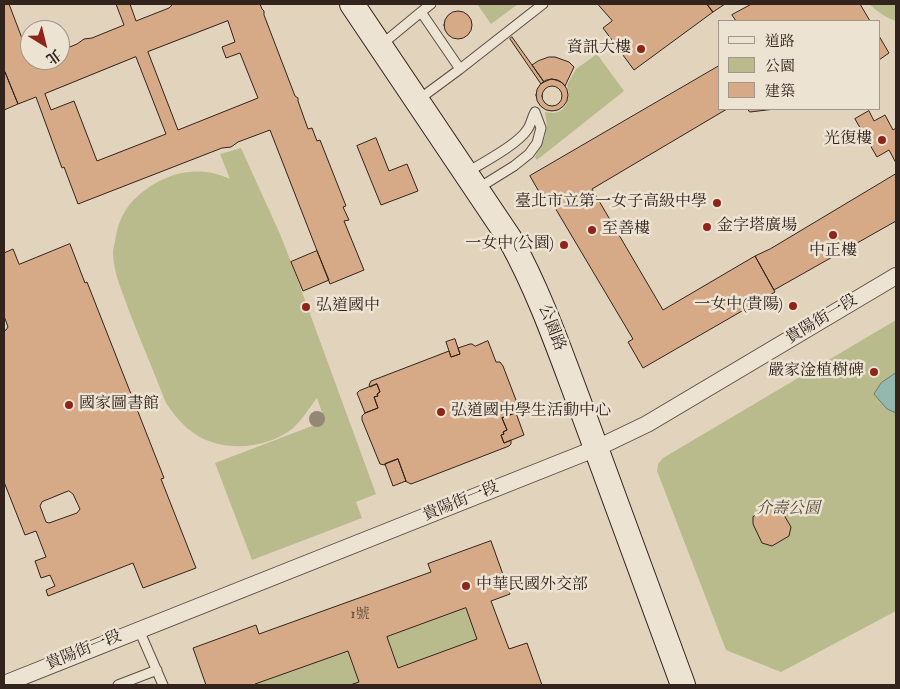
<!DOCTYPE html>
<html>
<head>
<meta charset="utf-8">
<style>
	body { margin:0 }
	#map { position:relative; width:900px; height:689px; overflow:hidden; background:#e2d4bc; font-family:"IM FELL Double Pica","Noto Serif TC",serif }
	canvas { display:block }
	.frame { position:absolute; inset:0; border:5px solid #32231d; pointer-events:none }
	.legend { position:absolute; left:718px; top:20px; width:162px; height:90px; box-sizing:border-box; background:#ece3d3; border:1px solid #a2968a; margin:0; padding:6px 9px; list-style:none; font-size:15px; color:#32231d }
	.legend li { display:flex; align-items:center; gap:10px; height:25px }
	.legend b { width:25px; border:1px solid #a2968a }
	.north { position:absolute; left:20px; top:20px; width:50px; height:50px; box-sizing:border-box; background:#ece3d3; border:1px solid #a2968a; border-radius:50%; rotate:144deg; font-size:14px; font-weight:700; line-height:20px; text-align:center; color:#32231d }
	.north::after { content:''; display:block; margin:auto; width:18px; height:22px; background:#8f2418; clip-path:polygon(50% 0,100% 100%,50% 72%,0 100%) }
</style>
</head>
<body>
<div id="map">
<canvas width="900" height="689"></canvas>
<div class="frame"></div>
<ul class="legend">
<li><b style="height:6px;background:#ece3d3"></b>道路</li>
<li><b style="height:14px;background:#b9bb8d"></b>公園</li>
<li><b style="height:14px;background:#d7aa87"></b>建築</li>
</ul>
<div class="north">北</div>
</div>
<script>
const c = document.querySelector('canvas').getContext('2d');
c.lineJoin = 'round';
function fill(path, color) {
  c.fillStyle = color;
  c.fill(path, 'evenodd');
}
function strokePath(path, color, width, dash) {
  c.strokeStyle = color;
  c.lineWidth = width;
  c.lineCap = dash ? 'butt' : 'round';
  c.setLineDash(dash || []);
  c.stroke(path);
}
function write(font, color, halo, rows, align = 'center') {
  c.font = font + ' "IM FELL Double Pica","Noto Serif TC",serif';
  c.lineWidth = 5;
  c.setLineDash([]);
  c.textBaseline = 'middle';
  c.strokeStyle = halo;
  c.fillStyle = color;
  for (const [text, x, y, turn = 0] of rows) {
    c.save();
    c.translate(x, y);
    c.rotate((+turn || 0) * Math.PI / 180);
    c.textAlign = isNaN(turn) ? turn : align;
    if (halo) c.strokeText(text, 0, 0);
    c.fillText(text, 0, 0);
    c.restore();
  }
}
fill(new Path2D(`
	M477 4H518L491 24Z
	M869 4H896V21C886 18 877 11 869 4Z
	M597 54 624 91 537 160 535 157C545 138 549 134 545 112 548 112 551 113 554 113 568 111 571 95 567 85L576 69Z
	M241 148 280 234 291 262 376 494 356 502 362 518 252 560 215 463 325 421 317 398C309 408 303 419 293 428 268 449 223 453 195 434 183 426 174 415 166 403 154 372 141 342 129 311 123 293 113 272 113 253 113 249 114 245 115 242 119 214 130 199 154 184 177 170 205 167 230 179L220 154Z
	M896 320V611L781 672 726 650 657 471 658 464 663 458Z
	M466 608 477 639 398 668 387 637Z
	M348 651 359 682 350 685H256L255 684Z`), '#b9bb8d');
const water = new Path2D(`
	M896 373V413L887 409 874 394 881 383Z`);
fill(water, '#95b8ae');
strokePath(water, '#6d7c74', 1);
const building = new Path2D(`
	M4 4H9L31 62 36 60H60V51L77 44 84 39 92 38 124 25 116 4H130L136 21 169 8 173 4H260L262 9 264 11V15L295 96 298 98V101L308 129 312 128 317 141 320 140 346 206 343 207 349 220 344 221 364 270 330 284 270 130 238 142 231 147 222 148 78 204 64 167 62 168 36 97 18 104 5 72H4ZM228 21 235 42 222 47 226 58 240 53 258 98 178 130 148 52ZM136 57 166 134 97 161 74 101 51 110 45 94Z
	M598 4H707L713 12 634 70 603 28 612 21Z
	M707 4H725L713 12Z
	M752 4H860L870 21H736L732 15Z
	M444 25a14 14 0 1 1 28 0a14 14 0 1 1-28 0Z
	M879 36 889 53 879 60Z
	M512 37 532 65 544 82 541 84 510 39Z
	M549 57H555L569 62 574 67 565 86 561 82 556 80 551 79 544 82 532 65 538 61Z
	M719 66V109H727L592 189 663 310 755 256 775 292 643 368 628 342 633 339 551 201 546 204 530 176Z
	M5 72 18 104 4 110V73Z
	M536 95a16 16 0 1 1 32 0a16 16 0 1 1-32 0Z
	M542 96a10 10 0 1 1 20 0a10 10 0 1 1-20 0Z
	M748 109H775L750 112Z
	M869 111 874 121 885 115 893 130 896 128V163L889 150 877 157 855 119Z
	M376 138 389 171 407 164 418 191 381 205 357 146Z
	M896 174V221L774 290 755 256 770 249Z
	M70 244 85 283 87 282 164 478 161 479 196 568 143 588 133 563 48 596 46 590 55 586 50 575 41 578 35 561 46 557 36 531 25 535 4 482V331L6 330 8 327 4 316V253L13 249 19 264ZM69 491 73 494 80 509 77 513 49 523 46 522 40 506 42 502Z
	M317 251 329 280 303 291 291 262Z
	M455 339 460 354 451 357 446 342Z
	M488 341 496 362H500L503 366 519 408 518 412 502 418 507 430 503 432 504 434 501 435 504 443 511 440V444L509 446 411 484 405 481H406L398 459 385 464V465L380 464 362 420V416L365 413 378 408 374 397 378 396 377 394 380 392 377 384 370 387 369 385 371 381 449 351 451 357 460 354 458 348 470 344H472L475 346Z
	M377 384 380 392 377 394 378 396 374 397 378 408 365 413 357 393 359 391Z
	M516 413 524 435 504 443 501 435 504 434 503 432 507 430 502 418Z
	M398 459 406 481 393 486 385 464Z
	M773 506 781 510 791 527 789 536 772 546 762 543 753 524V517Z
	M491 541 510 594 491 601 509 649 527 643 542 685H350L359 682 348 651 255 684 256 685H206L193 648 256 625 259 634 431 572 428 564ZM466 608 477 639 398 668 387 637Z`);
fill(building, '#d7aa87');
strokePath(building, '#32231d', 1);
const lane = new Path2D(`
	M431 4 421 12 460 69
	M381 45 421 12
	M418 100 460 69 543 4
	M466 173C482 163 517 145 527 130 531 125 532 117 535 112
	M477 189 514 166 529 154 537 143 541 128 535 112
	M139 630 163 685
	M118 685 157 670`);
const street = new Path2D(`
	M4 684 597 448 647 424 896 276`);
const secondary = new Path2D(`
	M352 4 510 239C540 293 560 352 582 410 616 502 650 594 683 685`);
strokePath(lane, '#5e4f45', 11);
strokePath(street, '#5e4f45', 18);
strokePath(secondary, '#32231d', 26);
strokePath(lane, '#ece3d3', 9);
strokePath(street, '#ece3d3', 16);
strokePath(secondary, '#ece3d3', 24);
c.fillStyle = '#948874';
for (const [x, y] of [
	[317,419]
]) {
  c.beginPath();
  c.arc(x, y, 8, 0, 2 * Math.PI);
  c.fill();
}
for (const [x, y, r, color] of [
	[641,49,5,"#8f2418"],
	[882,140,5,"#8f2418"],
	[717,203,5,"#8f2418"],
	[707,227,5,"#8f2418"],
	[592,230,5,"#8f2418"],
	[833,235,5,"#8f2418"],
	[564,245,5,"#8f2418"],
	[793,306,5,"#8f2418"],
	[306,307,5,"#8f2418"],
	[874,372,5,"#8f2418"],
	[69,405,5,"#8f2418"],
	[441,412,5,"#8f2418"],
	[466,586,5,"#8f2418"]
]) {
  const dot = new Path2D();
  dot.arc(x, y, r, 0, 2 * Math.PI);
  c.fillStyle = color;
  c.fill(dot);
  strokePath(dot, '#ece3d3', 2);
}
write('14px', '#5b4538', null, [
	["1號",360,615]
]);
write('16px', '#32231d', '#ece3d3', [
	["資訊大樓",631,49],
	["光復樓",872,140],
	["臺北市立第一女子高級中學",707,203],
	["金字塔廣場",717,227,"left"],
	["至善樓",602,230,"left"],
	["一女中(公園)",554,245],
	["中正樓",833,252,"center"],
	["一女中(貴陽)",783,306],
	["弘道國中",316,307,"left"],
	["嚴家淦植樹碑",864,372],
	["國家圖書館",79,405,"left"],
	["弘道國中學生活動中心",451,412,"left"],
	["中華民國外交部",476,586,"left"]
], 'right');
write('16px', '#32231d', '#ece3d3', [
	["貴陽街一段",822,320,-31],
	["公園路",551,328,69],
	["貴陽街一段",461,502,-22],
	["貴陽街一段",84,651,-22]
]);
write('italic 16px', '#544939', '#ece3d3', [
	["介壽公園",788,510]
]);
</script>
</body>
</html>
